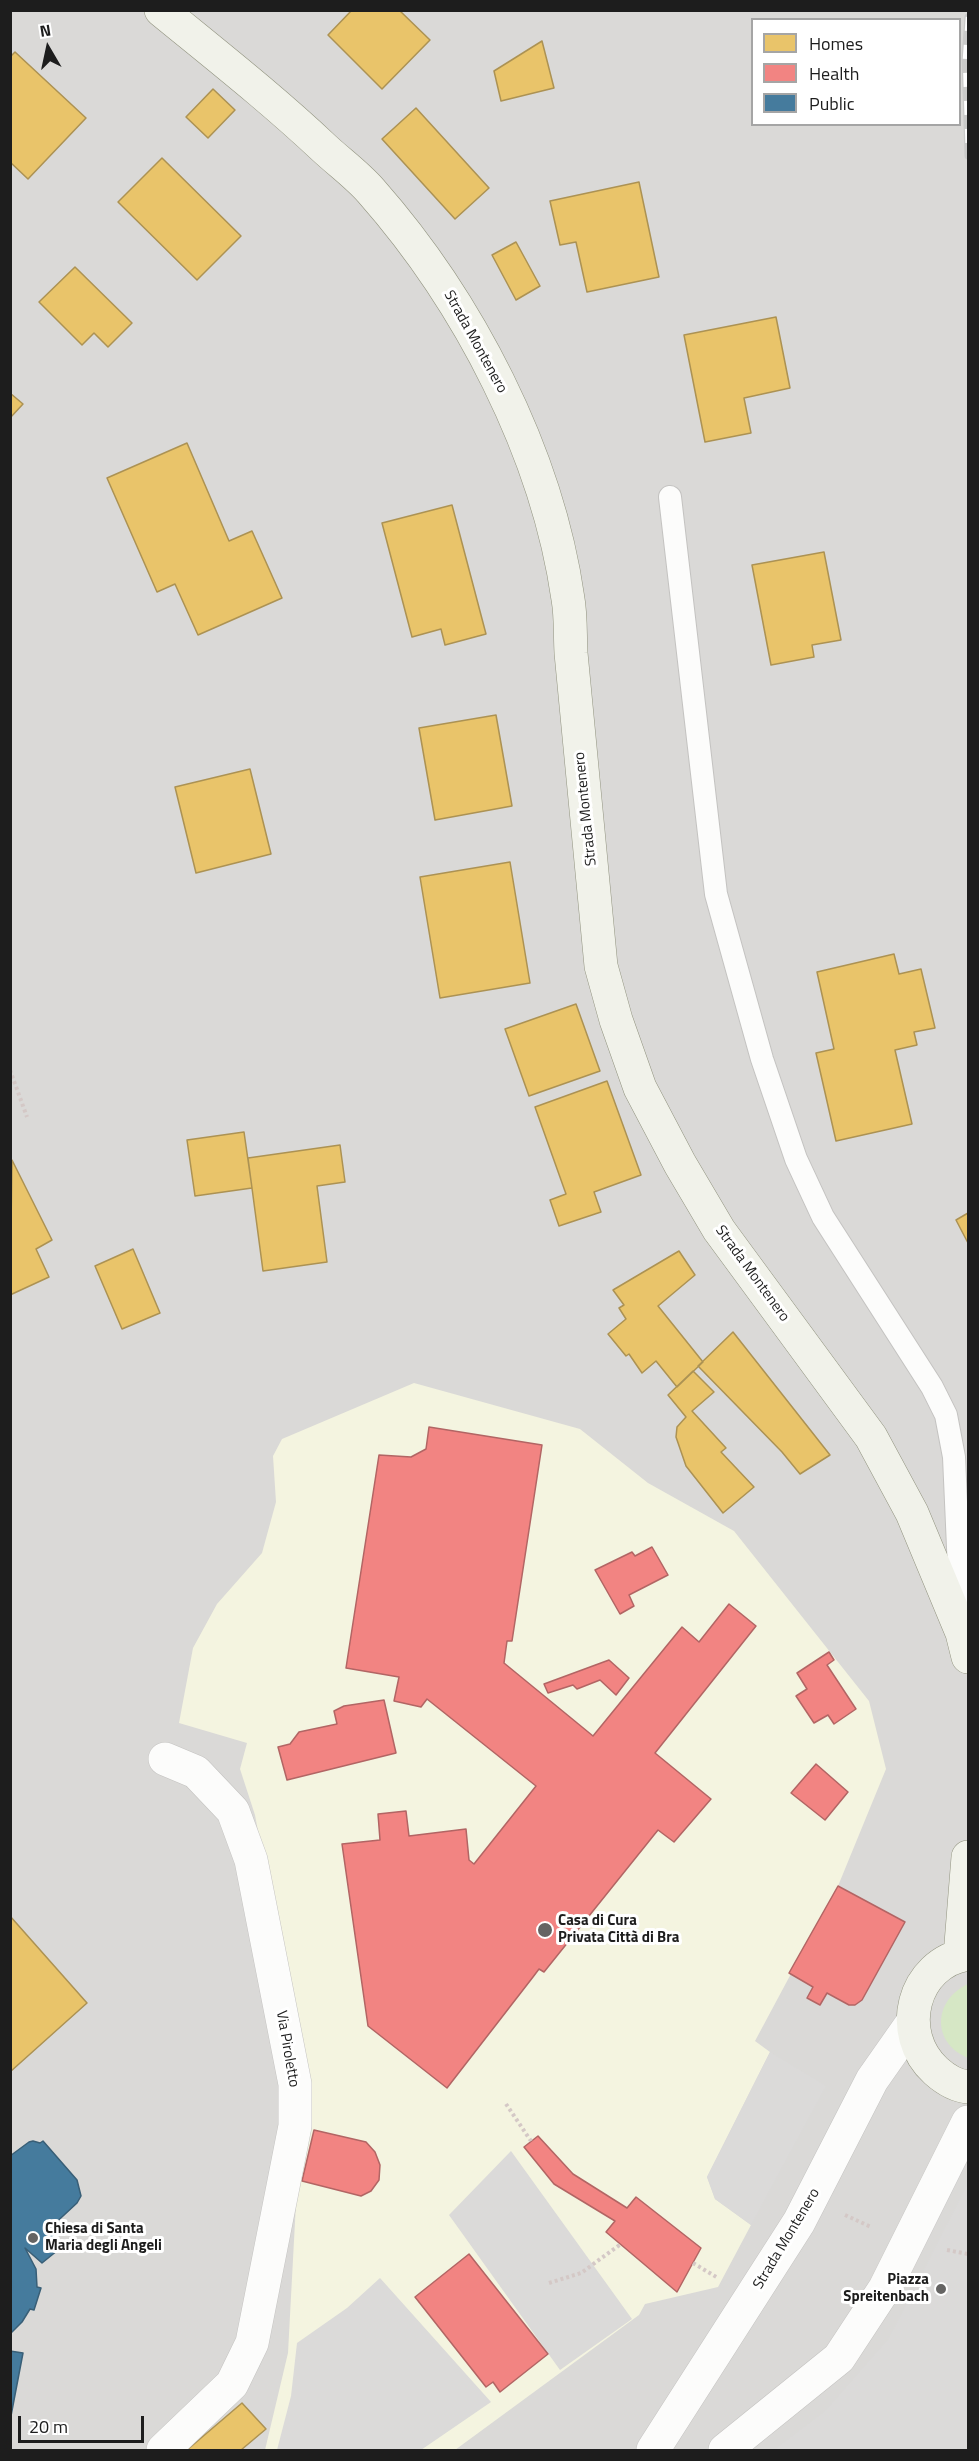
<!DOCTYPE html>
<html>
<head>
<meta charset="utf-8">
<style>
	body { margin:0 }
	#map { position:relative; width:979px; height:2461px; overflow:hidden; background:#ebe9e5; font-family:"Titillium Web",sans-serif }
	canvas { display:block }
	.frame { position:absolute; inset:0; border:12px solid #1d1d1d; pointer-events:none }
	.legend { position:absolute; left:751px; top:18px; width:210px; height:108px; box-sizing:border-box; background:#fff; border:2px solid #a5a5a5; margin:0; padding:8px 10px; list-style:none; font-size:18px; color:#1d1d1d }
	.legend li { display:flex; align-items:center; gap:12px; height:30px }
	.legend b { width:30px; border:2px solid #a5a5a5 }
	.north { position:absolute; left:18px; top:18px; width:60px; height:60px; -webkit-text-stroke:4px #fff; paint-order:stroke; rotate:351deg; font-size:16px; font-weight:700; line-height:24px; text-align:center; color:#1d1d1d }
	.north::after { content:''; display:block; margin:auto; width:21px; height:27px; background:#1d1d1d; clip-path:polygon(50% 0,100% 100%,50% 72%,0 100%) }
	.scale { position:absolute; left:18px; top:2416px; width:126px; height:27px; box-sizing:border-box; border:3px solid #1d1d1d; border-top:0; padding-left:8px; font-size:18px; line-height:21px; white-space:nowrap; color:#1d1d1d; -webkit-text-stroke:4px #fff; paint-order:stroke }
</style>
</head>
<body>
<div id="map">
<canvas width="979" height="2461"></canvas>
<div class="frame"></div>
<ul class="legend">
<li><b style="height:16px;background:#e9c46a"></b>Homes</li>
<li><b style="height:16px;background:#f28482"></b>Health</li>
<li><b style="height:16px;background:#457b9d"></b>Public</li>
</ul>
<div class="north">N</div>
<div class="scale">20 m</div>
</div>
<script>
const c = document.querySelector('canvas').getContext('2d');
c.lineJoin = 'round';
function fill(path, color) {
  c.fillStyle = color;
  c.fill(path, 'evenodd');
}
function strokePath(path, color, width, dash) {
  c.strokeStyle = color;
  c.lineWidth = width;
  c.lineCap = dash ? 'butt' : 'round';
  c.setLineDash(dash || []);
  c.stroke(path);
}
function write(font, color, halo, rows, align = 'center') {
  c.font = font + ' "Titillium Web",sans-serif';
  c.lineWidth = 6;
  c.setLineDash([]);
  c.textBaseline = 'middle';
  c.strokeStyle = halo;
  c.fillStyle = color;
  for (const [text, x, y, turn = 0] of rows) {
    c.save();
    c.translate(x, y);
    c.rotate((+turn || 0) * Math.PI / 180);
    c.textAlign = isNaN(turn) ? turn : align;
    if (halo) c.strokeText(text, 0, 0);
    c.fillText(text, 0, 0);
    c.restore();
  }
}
fill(new Path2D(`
	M11 11H968V2450H11ZM752 20H960V124H752Z`), '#dad9d7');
fill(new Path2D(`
	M414 1383 580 1429 648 1483 734 1531 869 1701 886 1769 838 1886 755 2041 770 2052 707 2177 715 2199 751 2225 718 2287 645 2304 639 2315 455 2450H265L288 2353 296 2203 311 2115 255 1815 240 1769 247 1743 179 1723 193 1648 217 1604 262 1553 276 1502 273 1456 282 1439Z`), '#f4f4e0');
fill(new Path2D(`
	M968 1984V2058C931 2043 933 2000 968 1984Z`), '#d6e7c5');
fill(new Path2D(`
	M770 2052 826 2086 751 2225 715 2199 707 2177Z
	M511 2151 632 2319 560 2370 449 2215Z
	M968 2183V2450H774L825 2411 889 2338Z
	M380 2278 491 2402 421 2450H277L291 2396 297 2343 347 2308Z`), '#dbdad9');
const homes = new Path2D(`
	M352 10H399L430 40 382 89 328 35Z
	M542 41 554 88 501 101 494 71Z
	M15 52 86 118 28 179 10 162V57Z
	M213 89 235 110 208 138 186 117Z
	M416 108 489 188 455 219 382 139Z
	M162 158 241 236 197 280 118 202Z
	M639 182 659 277 587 292 576 242 560 245 550 201Z
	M516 242 540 286 516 300 492 255Z
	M75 267 132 323 108 347 94 333 82 345 39 302Z
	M776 317 790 388 744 398 751 433 705 442 684 335Z
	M10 393 23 404 10 418Z
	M187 443 229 541 252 531 282 598 198 635 175 584 157 592 107 478Z
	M452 505 486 634 445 645 441 629 412 637 382 523Z
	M824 552 841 640 812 645 814 657 771 665 752 565Z
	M496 715 512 806 435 820 419 728Z
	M250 769 271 854 196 873 175 787Z
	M510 862 530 983 440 998 420 877Z
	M894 954 899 974 921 969 935 1028 914 1032 917 1045 895 1050 912 1124 836 1141 816 1053 834 1049 817 972Z
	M576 1004 600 1071 529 1096 505 1029Z
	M607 1081 641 1175 594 1192 601 1212 559 1226 550 1200 566 1194 535 1107Z
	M244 1132 252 1188 195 1196 187 1140Z
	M340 1145 345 1182 317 1186 327 1262 263 1271 248 1158Z
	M12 1160 52 1240 36 1249 49 1277 10 1295Z
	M968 1213V1243L956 1220Z
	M133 1249 160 1313 122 1329 95 1266Z
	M679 1251 695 1275 658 1306 703 1362 677 1387 656 1361 642 1373 629 1354 626 1356 608 1334 626 1319 619 1308 624 1305 613 1290Z
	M733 1332 830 1455 800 1474 782 1452 698 1366Z
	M693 1371 714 1392 692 1411 726 1448 721 1452 754 1487 723 1513 686 1466 676 1437 677 1427 686 1417 668 1395Z
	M10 1916 87 2003 10 2072Z
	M242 2403 266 2429 241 2450H187Z`);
fill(homes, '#e9c46a');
strokePath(homes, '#ac9253', 1.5);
const health = new Path2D(`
	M429 1427 542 1445 512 1641H507L504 1663 593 1736 682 1627 699 1642 729 1604 756 1626 655 1753 711 1799 674 1842 658 1830 544 1972 539 1969 533 1977 447 2088 368 2026 342 1844 380 1840 378 1814 406 1811 409 1836 466 1829 469 1860 474 1864 536 1786 427 1699 421 1707 394 1701 399 1677 346 1668 379 1455 411 1457 426 1449Z
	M652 1547 668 1575 629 1595 634 1606 620 1614 595 1570 632 1552 635 1556Z
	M829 1652 834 1660 827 1665 856 1709 834 1724 828 1715 814 1723 796 1696 807 1689 797 1673Z
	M609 1660 629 1678 616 1695 600 1680 577 1689 573 1685 548 1693 544 1684Z
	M384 1700 396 1753 287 1780 278 1747 290 1744 299 1732 337 1724 334 1711 344 1706Z
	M816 1764 848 1792 825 1820 791 1793Z
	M838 1886 905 1922 862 2000 855 2005H849L827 1993 820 2005 807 1998 813 1987 789 1973Z
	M314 2130 366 2142 375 2152 380 2165 379 2180 371 2191 361 2196 302 2181Z
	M538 2136 573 2174 627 2208 636 2197 701 2248 677 2292 606 2232 615 2221 554 2184 524 2147Z
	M469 2254 548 2354 500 2392 493 2382 486 2387 415 2297Z`);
fill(health, '#f28482');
strokePath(health, '#b26564', 1.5);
const public = new Path2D(`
	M33 2141 40 2143 43 2141 77 2180 81 2196 77 2203 49 2229 63 2246 42 2263 25 2248 36 2269 37 2287 41 2288 34 2310 30 2309 22 2322 10 2334V2156L29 2142Z
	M10 2351 23 2353 10 2421Z`);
fill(public, '#457b9d');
strokePath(public, '#395f77', 1.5);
const lane = new Path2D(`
	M670 497 716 894 762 1059 796 1159 823 1217 932 1387 946 1415 954 1457 961 1615`);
const street = new Path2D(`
	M163 2450 232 2384 252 2343 295 2126V2084L251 1860 233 1811 196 1772 165 1759
	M653 2450 799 2222 872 2080 912 2023
	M725 2450 839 2358 885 2288 968 2122`);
const secondary = new Path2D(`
	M161 10C216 55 272 99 324 148 339 162 357 175 371 191 468 301 547 452 568 599 571 616 570 635 571 653L601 966 616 1020 640 1088 680 1164 719 1230 871 1437 912 1513 962 1633 968 1657
	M968 1954C912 1963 895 2034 936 2071 945 2079 957 2086 968 2087
	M960 1956 968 1857`);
strokePath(lane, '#c4c3c1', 24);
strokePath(street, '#c4c3c1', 34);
strokePath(secondary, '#91937f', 34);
strokePath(new Path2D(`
	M10 1070 27 1117
	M506 2104 531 2141
	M845 2215 871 2227
	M947 2250 968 2254
	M693 2263 718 2278
	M549 2283 581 2273 621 2244`), '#d4c8c6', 4, [3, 3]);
strokePath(lane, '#fcfcfb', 22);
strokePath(street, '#fcfcfb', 33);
strokePath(secondary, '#f1f2ea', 33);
const rail = new Path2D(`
	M968 17 965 59 968 156`);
strokePath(rail, '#cacac9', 7);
strokePath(rail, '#fff', 4.5, [14]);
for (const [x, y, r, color] of [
	[545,1930,8,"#656463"],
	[33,2238,6,"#656463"],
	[941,2289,6,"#656463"]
]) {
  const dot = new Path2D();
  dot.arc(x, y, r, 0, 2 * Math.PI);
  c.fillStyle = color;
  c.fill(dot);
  strokePath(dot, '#fff', 2);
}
write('15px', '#1d1d1d', '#fff', [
	["Strada Montenero",475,342,61],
	["Strada Montenero",586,809,-96],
	["Strada Montenero",752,1274,54],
	["Via Piroletto",287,2049,80],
	["Strada Montenero",787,2239,-59]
]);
write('bold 15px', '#1d1d1d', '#fff', [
	["Casa di Cura",558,1921],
	["Privata Città di Bra",558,1938],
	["Chiesa di Santa",45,2229],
	["Maria degli Angeli",45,2246],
	["Piazza",929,2280,"right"],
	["Spreitenbach",929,2297,"right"]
], 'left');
</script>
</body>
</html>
